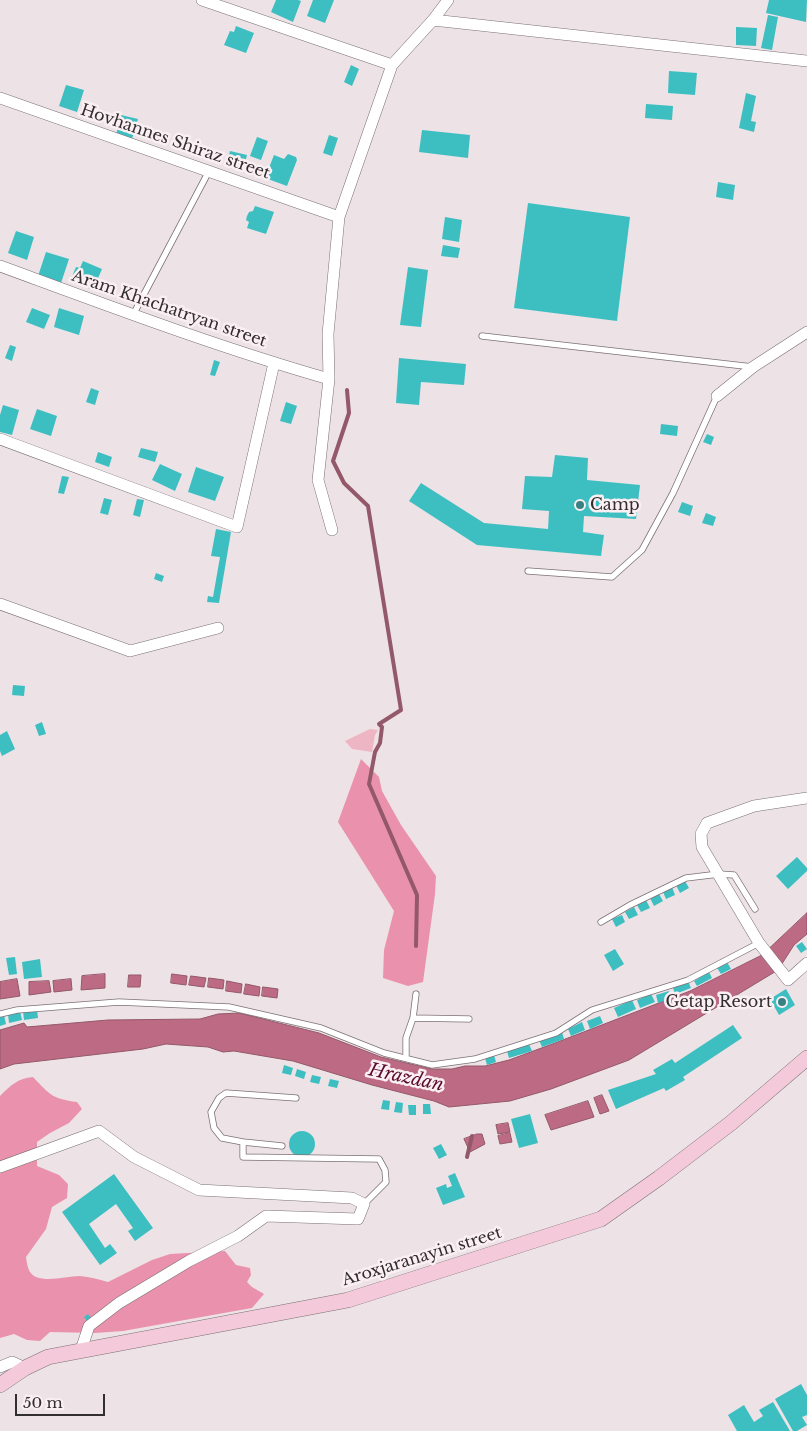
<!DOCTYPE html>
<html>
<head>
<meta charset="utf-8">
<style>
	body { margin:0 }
	#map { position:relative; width:807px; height:1431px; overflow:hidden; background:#ede2e5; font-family:"Libre Baskerville",serif }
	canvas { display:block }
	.scale { position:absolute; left:15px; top:1394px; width:90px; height:22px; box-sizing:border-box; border:2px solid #322e2f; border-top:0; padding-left:6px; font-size:15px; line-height:18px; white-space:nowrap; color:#322e2f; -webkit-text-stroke:4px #faeff2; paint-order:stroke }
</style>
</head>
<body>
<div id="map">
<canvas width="807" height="1431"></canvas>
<div class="scale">50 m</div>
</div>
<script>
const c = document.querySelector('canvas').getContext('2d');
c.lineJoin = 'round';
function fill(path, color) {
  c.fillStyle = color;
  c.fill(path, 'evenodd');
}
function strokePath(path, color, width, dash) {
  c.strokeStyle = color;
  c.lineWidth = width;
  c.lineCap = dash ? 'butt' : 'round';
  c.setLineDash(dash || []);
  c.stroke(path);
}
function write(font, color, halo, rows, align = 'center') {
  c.font = font + ' "Libre Baskerville",serif';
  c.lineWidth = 5;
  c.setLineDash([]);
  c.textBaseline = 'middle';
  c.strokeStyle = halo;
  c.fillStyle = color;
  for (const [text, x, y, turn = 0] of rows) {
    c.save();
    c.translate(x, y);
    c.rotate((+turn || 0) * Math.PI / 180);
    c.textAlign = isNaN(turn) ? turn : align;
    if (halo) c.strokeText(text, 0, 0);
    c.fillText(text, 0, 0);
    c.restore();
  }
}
fill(new Path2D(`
	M370 729 378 730 375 735 372 752 352 749 345 741Z`), '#eeb5c4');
fill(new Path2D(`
	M361 759 379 777 382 791 401 825 436 876 435 894 423 982 408 986 383 978 384 950 394 911 338 822Z
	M33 1077C50 1095 53 1099 77 1102L82 1109 69 1123 50 1133 37 1142V1166L59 1175 68 1184 67 1198 52 1207 46 1229 26 1257C27 1264 28 1274 36 1277 50 1282 67 1276 80 1276 90 1277 98 1279 108 1282L152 1260 170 1254 225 1251 236 1265 250 1268 251 1275 247 1282 252 1287 264 1294 252 1308 123 1331 95 1333 50 1332 40 1341 27 1340 14 1334 0 1338V1096C10 1086 18 1078 33 1077Z`), '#ea92ad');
const water = new Path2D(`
	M807 913V934L794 945 778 970 629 1060 551 1089 510 1101 449 1107 434 1101 372 1085 293 1061 234 1051 223 1052 208 1047 166 1044 143 1049 14 1064 0 1069V1030L24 1023 27 1027 108 1020 200 1019 218 1014 239 1013 319 1033 381 1057 432 1069H452L465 1066H485L509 1060 555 1043 690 991 762 955Z
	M105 974V988L81 990 82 976Z
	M172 974 187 976 186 985 171 983Z
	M129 975H141L140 987H128Z
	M191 976 206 978 204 987 189 985Z
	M209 978 224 980 223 989 208 987Z
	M17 979 20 996 0 999V982Z
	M71 979 72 990 54 992 53 981Z
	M49 981 51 992 29 995V982Z
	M227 981 242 984 241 993 226 991Z
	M246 984 260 987 259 996 244 994Z
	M263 987 278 989 277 998 262 996Z
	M602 1095 609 1111 600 1114 594 1098Z
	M588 1101 594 1117 551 1130 545 1115Z
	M508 1123 510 1132 498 1134 496 1125Z
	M510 1133 512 1142 500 1144 498 1136Z
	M477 1134H482L485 1144 470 1152 464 1139Z`);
fill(water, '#bd6a84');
strokePath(water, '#93586a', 1);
strokePath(new Path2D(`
	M347 390 349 413 333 461 344 483 368 506 401 710 379 724 382 727 380 743 375 752 369 784 417 895 416 946
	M467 1157 472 1136`), '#93586a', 4);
fill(new Path2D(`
	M276 0H298L301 1 293 22 271 12Z
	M313 0H334L325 23 307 16Z
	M769 0H807L806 22 766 13Z
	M768 15 778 17 772 50 761 48Z
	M236 26 254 33 246 53 224 45 230 31 234 32Z
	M736 27 757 28 756 46 736 45Z
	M351 65 359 69 352 86 344 82Z
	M669 71 697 73 695 95 668 93Z
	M66 85 84 90 77 112 59 106Z
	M746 93 756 96 751 121 756 122 754 132 739 128Z
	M646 104 673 106 672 120 645 118Z
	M121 115 138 119 132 139 116 135Z
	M422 130 470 135 468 158 419 152Z
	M329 135 338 138 332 156 323 153Z
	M257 137 268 141 261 160 250 156Z
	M230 151 247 155 244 167 227 163Z
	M288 154 296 157 297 160 287 186 265 178 274 155 284 159Z
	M718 182 735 185 733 200 716 197Z
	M528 203 630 217 617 321 514 308Z
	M255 206 274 212 266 234 247 228 249 222 246 220 247 216 249 212 253 211Z
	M445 217 462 220 459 242 442 239Z
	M16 231 34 237 27 260 8 253Z
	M443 245 460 248 458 258 441 256Z
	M46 252 69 259 61 283 38 276Z
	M83 261 102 269 93 290 70 281 76 267 80 268Z
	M408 267 428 270 421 327 400 325Z
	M32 308 50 315 44 329 26 322Z
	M59 308 84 316 79 335 54 327Z
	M10 345 16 347 12 361 5 358Z
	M399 358 466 364 464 385 421 382 419 405 396 403Z
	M214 360 220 362 215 376 210 375Z
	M91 388 99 391 95 405 86 402Z
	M286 402 297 406 291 424 280 421Z
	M3 405 19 410 12 435 0 432V415Z
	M37 409 57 416 51 436 30 429Z
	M661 424 678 426 677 436 660 434Z
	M707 434 714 437 711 445 703 442Z
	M141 448 158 452 155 462 138 457Z
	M98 452 112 457 109 467 95 462Z
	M555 455 588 458 587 480 640 485 636 519 584 516 583 532 604 535 601 556 477 545 409 501 421 483 484 523 548 529 549 511 522 509 525 476 552 477Z
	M160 464 182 474 175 491 152 480Z
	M196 467 224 477 215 501 188 492Z
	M62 476 69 477 64 494 58 493Z
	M104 498 112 500 108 515 100 513Z
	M137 499 144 500 140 517 133 515Z
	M682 502 693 506 690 516 678 512Z
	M706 513 716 517 713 526 702 523Z
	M216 529 231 532 219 603 207 602 208 596 213 597 220 557 211 556Z
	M156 573 164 576 162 582 154 579Z
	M13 685 25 686 24 696 12 695Z
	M42 722 46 734 39 736 35 725Z
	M7 731 15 749 2 756 0 751V735Z
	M797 857 807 868V871L788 889 776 876Z
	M685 881 689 888 680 893 676 885Z
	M672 887 675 895 666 899 663 892Z
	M659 894 663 901 654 906 650 898Z
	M646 900 650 908 641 912 637 905Z
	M634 907 638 915 629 919 625 912Z
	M622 915 625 922 616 927 612 919Z
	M802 942 807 949 801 953 796 946Z
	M615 949 624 964 613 971 604 955Z
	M15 957 17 974 9 975 6 958Z
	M40 959 42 977 24 979 22 962Z
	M727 962 731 969 721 974 717 968Z
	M709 972 712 978 697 986 694 981Z
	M688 981 691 988 675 994 673 988Z
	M786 989 795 1005 779 1015 770 999Z
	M669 991 671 999 658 1003 656 995Z
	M651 994 655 1002 640 1008 637 1000Z
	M632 1000 636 1009 618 1017 614 1008Z
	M37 1009 38 1018 24 1020 23 1011Z
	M20 1011 22 1020 9 1023 8 1014Z
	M4 1015 6 1024 0 1026V1016Z
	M600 1016 603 1023 590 1029 587 1021Z
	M582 1022 585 1030 571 1036 568 1029Z
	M733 1025 742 1038 683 1077 685 1080 666 1091 664 1088 616 1109 608 1090 656 1074 653 1070 672 1059 675 1063Z
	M562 1032 564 1039 542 1047 539 1040Z
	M529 1044 532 1051 509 1058 507 1051Z
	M494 1055 496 1062 487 1065 485 1058Z
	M284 1065 293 1068 291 1075 282 1073Z
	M297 1069 306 1072 304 1079 295 1076Z
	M312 1075 321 1077 319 1084 310 1082Z
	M330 1079 339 1081 337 1088 328 1086Z
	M383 1100 390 1101 389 1110 381 1109Z
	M396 1102 403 1103 402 1113 394 1112Z
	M423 1104H430L431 1114H423Z
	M408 1105H416V1115H409Z
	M530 1114 538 1143 519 1148 511 1119Z
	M289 1144a13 13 0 1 1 26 0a13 13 0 1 1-26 0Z
	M441 1144 447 1155 439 1159 433 1148Z
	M455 1173 465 1197 443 1205 436 1188 446 1184 447 1188 452 1186 448 1176Z
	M114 1174 153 1228 135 1241 128 1231 133 1228 116 1204 89 1224 105 1248 110 1244 117 1253 100 1265 62 1212Z
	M88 1314 91 1318 87 1321 84 1317Z
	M801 1384 807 1395V1415L802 1417 807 1425 797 1431H793L775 1399Z
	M773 1402 790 1431H737L728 1415 744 1405 754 1422 763 1416 759 1410Z`), '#3dbfc2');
const lane = new Path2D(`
	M133 315 209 171
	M482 336 753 367
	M528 571 612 577 642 550 673 493 717 396
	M601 922 630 905 686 878 719 874 734 875 755 909
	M0 1014 17 1010 119 1002 229 1007 321 1028 384 1053 432 1065 475 1059 556 1033 592 1010 688 980 759 943
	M413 1018 469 1019
	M406 1058V1038L413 1018 416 994
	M296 1098 226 1093 219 1098 211 1112 214 1128 222 1138 243 1142V1157L379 1159 385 1170 386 1182 364 1204
	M243 1142 282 1146`);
const street = new Path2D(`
	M202 0 392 65
	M433 20 807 61
	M0 98 339 217
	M0 266C109 306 217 347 329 379
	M717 396 753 367 807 332
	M0 439 237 527 274 363
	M332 530 318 480 329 379 328 334 339 217 392 65 433 20 448 0
	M0 604 130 651 218 628
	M807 798 754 806 707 823 701 834 702 847 759 943 788 980 807 963
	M0 1167 99 1131 134 1157 199 1190 352 1198 364 1204 358 1219 266 1216 238 1236 189 1261 119 1303 89 1326 81 1350
	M0 1367 12 1362 25 1368`);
const secondary = new Path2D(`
	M0 1385 25 1368 48 1357 348 1300 601 1219 659 1178 731 1123 807 1058`);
strokePath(lane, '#7b7174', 7);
strokePath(street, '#7b7174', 12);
strokePath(secondary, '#7b7174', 16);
strokePath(lane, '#fff', 5.5);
strokePath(street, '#fff', 11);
strokePath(secondary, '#f4cada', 15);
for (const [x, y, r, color] of [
	[580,505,5,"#388182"],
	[782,1002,5,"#388182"]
]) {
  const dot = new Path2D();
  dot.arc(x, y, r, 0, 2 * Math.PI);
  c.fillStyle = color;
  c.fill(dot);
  strokePath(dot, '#faeff2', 2);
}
write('16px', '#322e2f', '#faeff2', [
	["Hovhannes Shiraz street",175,142,19],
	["Aram Khachatryan street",169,309,19],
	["Aroxjaranayin street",422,1257,-17]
]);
write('16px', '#322e2f', '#faeff2', [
	["Camp",590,505],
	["Getap Resort",772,1002,"right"]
], 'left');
write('italic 18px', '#5a0c2d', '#faeff2', [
	["Hrazdan",406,1078,12]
]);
</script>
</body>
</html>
